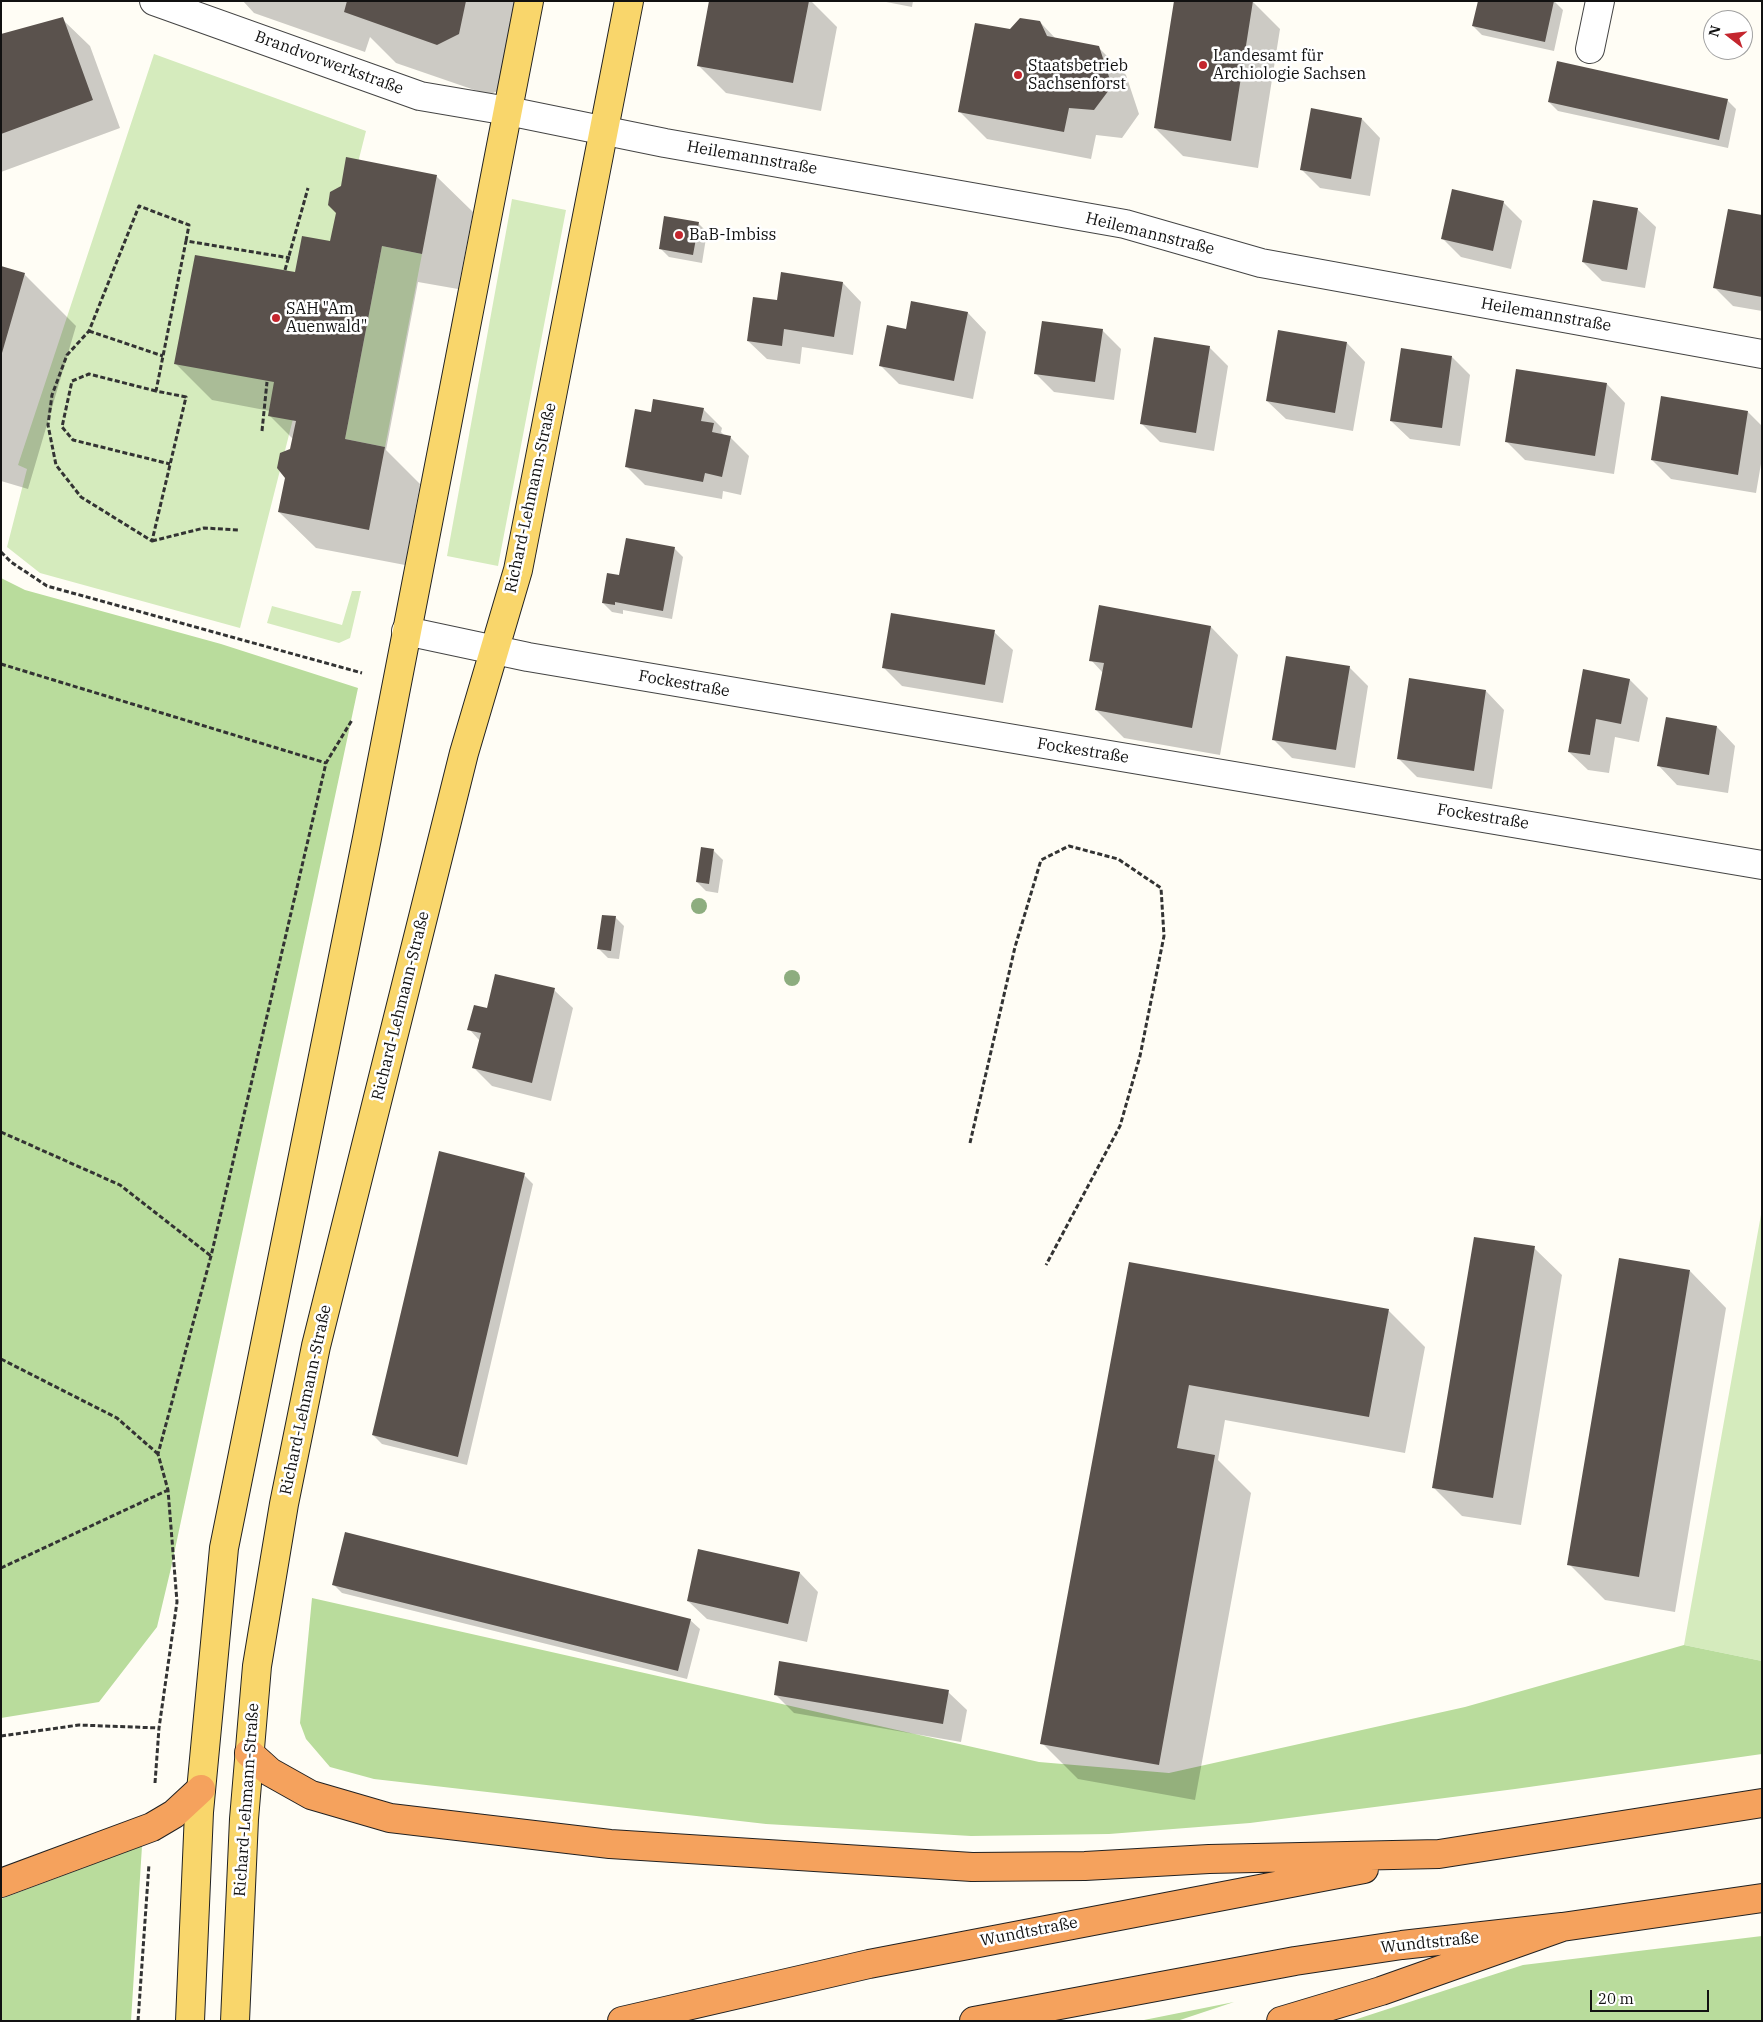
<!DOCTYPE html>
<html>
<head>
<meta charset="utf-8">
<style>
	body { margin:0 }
	#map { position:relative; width:1763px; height:2022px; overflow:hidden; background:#fffdf5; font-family:"IBM Plex Serif",serif }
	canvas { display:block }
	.frame { position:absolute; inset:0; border:2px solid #111; pointer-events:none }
	.north { position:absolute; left:1703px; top:10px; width:50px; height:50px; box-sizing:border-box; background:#fff; border:1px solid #a0a0a0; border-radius:50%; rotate:286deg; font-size:14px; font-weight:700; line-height:20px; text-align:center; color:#111 }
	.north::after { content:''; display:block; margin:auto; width:18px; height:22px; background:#c4262e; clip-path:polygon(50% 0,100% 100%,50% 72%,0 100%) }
	.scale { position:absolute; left:1590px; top:1990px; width:119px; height:22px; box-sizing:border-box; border:2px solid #111; border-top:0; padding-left:6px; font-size:15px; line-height:18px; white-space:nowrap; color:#111; -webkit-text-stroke:4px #fff; paint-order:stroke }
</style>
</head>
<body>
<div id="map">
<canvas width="1763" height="2022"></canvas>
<div class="frame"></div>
<div class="north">N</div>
<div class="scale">20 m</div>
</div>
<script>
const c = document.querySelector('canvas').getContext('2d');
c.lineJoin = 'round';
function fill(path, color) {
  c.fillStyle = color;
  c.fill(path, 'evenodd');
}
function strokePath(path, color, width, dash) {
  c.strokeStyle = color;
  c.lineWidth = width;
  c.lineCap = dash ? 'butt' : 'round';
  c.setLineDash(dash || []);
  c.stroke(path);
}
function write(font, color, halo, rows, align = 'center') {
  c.font = font + ' "IBM Plex Serif",serif';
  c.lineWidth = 5;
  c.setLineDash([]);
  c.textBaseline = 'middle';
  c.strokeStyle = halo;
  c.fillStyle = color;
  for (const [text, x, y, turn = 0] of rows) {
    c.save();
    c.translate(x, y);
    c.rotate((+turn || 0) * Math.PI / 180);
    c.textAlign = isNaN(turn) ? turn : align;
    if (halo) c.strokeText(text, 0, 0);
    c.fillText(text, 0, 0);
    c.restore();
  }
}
fill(new Path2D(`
	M154 54 366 131 240 628 40 573 7 547 27 469 18 465Z
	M512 199 566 210 498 566 447 556Z
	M382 246 422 254 385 447 345 439Z
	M352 591H361L350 638 339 643 267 623 272 606 342 625Z
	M1762 1209V1661L1684 1645Z`), '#d5ebbd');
fill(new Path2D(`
	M1 578 25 590 221 644 358 688 171 1568 157 1627 99 1702 1 1718Z
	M312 1598 1039 1762 1169 1773 1465 1707 1684 1645 1762 1661V1754L1515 1789 1250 1823 1109 1834 971 1836 766 1824 374 1779 330 1767 306 1739 300 1723Z
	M142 1846 131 2021H1V1899Z
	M1762 1936V2021H1351L1523 1965Z
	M1234 2002 1177 2021H1139Z`), '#b9dc9c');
fill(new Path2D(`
	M243 1H526L510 85 489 95 396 63 370 37 365 52 254 13Z
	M711 1H811L837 27 821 111 726 93 699 66Z
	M881 1H913L912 7Z
	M1554 1 1563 10 1554 51 1482 35 1473 26Z
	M1253 2 1280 29 1258 168 1183 156 1155 128Z
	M62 19 90 46 120 128 1 172V35Z
	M1040 22 1056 39 1098 47 1126 75 1139 114 1122 138 1096 135 1091 159 987 139 959 111 1011 30Z
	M1727 100 1736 109 1728 148 1558 111 1549 102Z
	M1362 119 1380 138 1370 196 1320 188 1301 169Z
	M436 176 473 212 458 289 418 282 386 450 420 484 405 565 316 548 279 512 293 439 269 415 270 411 212 400 176 364 296 274 331 243Z
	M1503 202 1522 221 1511 269 1461 257 1442 238Z
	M1637 209 1656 227 1645 288 1602 281 1583 262Z
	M1762 216V311L1733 306 1715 288Z
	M698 223 707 232 702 263 669 257 660 248Z
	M1 268 24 274 76 326 28 489 1 481Z
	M843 283 861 302 853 355 802 347 800 364 767 359 748 341 778 301Z
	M912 302 968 313 986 332 973 399 899 384 881 366 907 330Z
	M1102 330 1121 349 1114 400 1054 392 1036 374Z
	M1347 343 1365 362 1353 431 1286 419 1267 401Z
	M1209 347 1228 366 1214 451 1160 442 1141 423Z
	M1452 357 1470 375 1460 446 1410 439 1391 421Z
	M1607 384 1625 403 1614 474 1525 460 1506 441Z
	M703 409 722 428 721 432 725 436 730 437 749 456 741 495 723 491 722 499 645 485 626 466 652 413Z
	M1748 412 1762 426V458L1756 493 1671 479 1652 460Z
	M674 548 683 557 672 619 623 610V614L612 612 603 603 620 577Z
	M1211 627 1238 655 1220 755 1124 738 1096 710 1103 673 1091 660Z
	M994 632 1013 650 1003 703 902 686 884 668Z
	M1349 667 1368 686 1355 768 1292 758 1274 740Z
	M1584 671 1630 680 1648 698 1639 742 1615 737 1609 773 1588 770 1569 752Z
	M1486 691 1504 710 1492 789 1417 777 1399 759Z
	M1717 727 1735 746 1728 793 1677 785 1659 766Z
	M714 851 723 860 718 893 706 891 697 882Z
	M615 917 624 926 619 959 608 958 599 949Z
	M554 990 573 1008 551 1101 492 1086 474 1068 480 1041 469 1029 488 1009Z
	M524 1175 533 1184 467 1465 382 1444 373 1435Z
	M1534 1248 1562 1275 1521 1525 1462 1516 1434 1488Z
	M1130 1263 1389 1311 1425 1347 1405 1453 1225 1420 1218 1460 1251 1493 1195 1800 1078 1779 1042 1743Z
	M1690 1271 1726 1308 1675 1612 1605 1600 1569 1564Z
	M699 1550 800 1573 818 1592 807 1642 707 1619 688 1601Z
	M333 1584 690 1620 700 1629 687 1679 342 1593Z
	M948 1692 967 1710 961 1742 794 1713 775 1694Z`), '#0003');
fill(new Path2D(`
	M347 1H466L459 34 437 45 344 12Z
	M709 1H809L793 83 697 66Z
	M1174 1H1253L1231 141 1154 128Z
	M1478 1H1554L1545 42 1472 26Z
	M63 17 93 100 1 134V34Z
	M1020 18 1040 21 1047 36 1099 46 1112 86 1094 110 1069 108 1064 132 958 112 975 23 1010 29Z
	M1557 61 1728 99 1719 140 1548 102Z
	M1311 108 1362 118 1351 179 1300 170Z
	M346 157 437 175 422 254 382 246 345 439 385 447 369 530 278 512 285 478 277 468 280 453 290 449 296 421 268 416 274 382 174 364 195 255 295 272 302 236 330 241 336 213 328 205 330 192 341 186Z
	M1452 189 1504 201 1493 251 1441 239Z
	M1593 200 1638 208 1627 270 1582 262Z
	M1728 209 1762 215V297L1713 288Z
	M664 216 699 222 693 255 659 249Z
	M1 266 25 273 2 353H1Z
	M781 272 843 282 834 337 784 329 782 346 747 341 753 297 777 300Z
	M911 301 968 312 954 381 879 366 887 325 906 329Z
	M1042 321 1103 329 1095 382 1034 374Z
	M1278 330 1347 342 1335 413 1266 401Z
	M1154 337 1210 346 1196 433 1140 424Z
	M1401 348 1452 356 1442 428 1390 421Z
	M1516 369 1607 383 1595 456 1505 442Z
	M1661 396 1748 411 1738 475 1651 460Z
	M653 399 704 408 701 421 714 423 712 432 731 436 722 477 705 473 703 482 625 467 635 409 651 412Z
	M626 538 675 547 663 611 615 602V605L602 603 607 573 619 575Z
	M1099 605 1211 626 1192 728 1095 710 1104 663 1089 661Z
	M891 613 995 630 985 685 882 668Z
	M1286 656 1350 666 1336 750 1272 740Z
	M1583 669 1630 679 1621 724 1596 719 1590 755 1568 752Z
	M1409 678 1486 690 1474 771 1397 759Z
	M1666 717 1717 726 1709 775 1657 766Z
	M701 847 714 849 709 884 696 882Z
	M602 915 616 916 611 951 597 949Z
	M495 974 555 988 532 1083 472 1068 481 1033 467 1030 474 1005 487 1008Z
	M439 1151 525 1173 458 1457 372 1435Z
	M1474 1237 1535 1246 1493 1498 1432 1488Z
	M1619 1258 1690 1270 1639 1577 1567 1565Z
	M1129 1262 1389 1309 1369 1417 1189 1385 1177 1448 1215 1455 1159 1765 1040 1744Z
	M345 1532 691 1619 678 1671 332 1585Z
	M698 1549 800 1572 788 1624 687 1601Z
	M779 1661 949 1690 943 1724 774 1695Z`), '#5a524d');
const minor = new Path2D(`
	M154 1 420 96 508 111 665 143 1125 224 1261 263 1762 354
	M1590 49 1600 1
	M406 631 528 657 1762 865`);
const major = new Path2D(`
	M190 2021 199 1812 224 1548 367 838 529 1
	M235 2021 244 1819 257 1666 284 1504 316 1346 464 753 518 570 629 1`);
const highway = new Path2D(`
	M249 1753 270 1772 311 1795 390 1818 610 1844 972 1867 1085 1866 1209 1859 1439 1854 1762 1803
	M1 1883 152 1827 174 1814 201 1789
	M622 2021 869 1964 1364 1869
	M974 2021 1295 1961 1402 1945 1562 1927
	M1281 2021 1381 1991 1562 1927 1762 1898`);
strokePath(minor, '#444', 30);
strokePath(major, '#222', 30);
strokePath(highway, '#222', 30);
strokePath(new Path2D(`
	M186 241 189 225 139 206 89 331 67 355 52 395 48 425 56 465 81 497 152 541 186 397 156 391 186 241 290 258
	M285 270 308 188
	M89 331 163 356
	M156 391 89 374 72 381 62 427 73 440 170 464
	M262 431 267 382
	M152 541 204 528 239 530
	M1 552 11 562 47 586 362 673
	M1 664 326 763
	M1 1132 120 1185 211 1256
	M970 1143 1015 947 1041 860 1069 846 1118 859 1161 888 1164 936 1140 1056 1120 1126 1046 1265
	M1 1359 117 1418 158 1454
	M1 1568 168 1490
	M1 1736 79 1725 159 1728
	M155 1783 159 1728 177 1602 168 1490 158 1454 211 1256 326 763 352 720
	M138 2021 149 1864`), '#333', 3, [5, 2.5]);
strokePath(minor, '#fff', 28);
strokePath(major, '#f9d66b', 28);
strokePath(highway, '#f5a25d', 28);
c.fillStyle = '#8dad7f';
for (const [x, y] of [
	[699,906],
	[792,978]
]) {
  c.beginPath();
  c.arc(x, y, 8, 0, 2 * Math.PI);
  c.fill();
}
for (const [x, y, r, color] of [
	[1203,65,5,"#c4262e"],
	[1018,75,5,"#c4262e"],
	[679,235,5,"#c4262e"],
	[276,318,5,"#c4262e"]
]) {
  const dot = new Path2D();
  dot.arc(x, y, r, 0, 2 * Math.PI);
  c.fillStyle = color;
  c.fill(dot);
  strokePath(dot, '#fff', 2);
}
write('16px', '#111', '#fff', [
	["Landesamt für",1213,56],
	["Archiologie Sachsen",1213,74],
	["Staatsbetrieb",1028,66],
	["Sachsenforst",1028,84],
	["BaB-Imbiss",689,235],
	["SAH \"Am",286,309],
	["Auenwald\"",286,327]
], 'left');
write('16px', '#111', '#fff', [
	["Brandvorwerkstraße",329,63,20],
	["Heilemannstraße",752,158,10],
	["Heilemannstraße",1150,234,14],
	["Heilemannstraße",1546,315,10],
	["Richard-Lehmann-Straße",531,498,-78],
	["Fockestraße",684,684,10],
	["Fockestraße",1083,751,9],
	["Fockestraße",1483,817,9],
	["Richard-Lehmann-Straße",401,1006,-76],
	["Richard-Lehmann-Straße",306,1400,-78],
	["Richard-Lehmann-Straße",247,1800,-86],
	["Wundtstraße",1029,1932,-11],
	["Wundtstraße",1430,1943,-6]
]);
</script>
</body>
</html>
